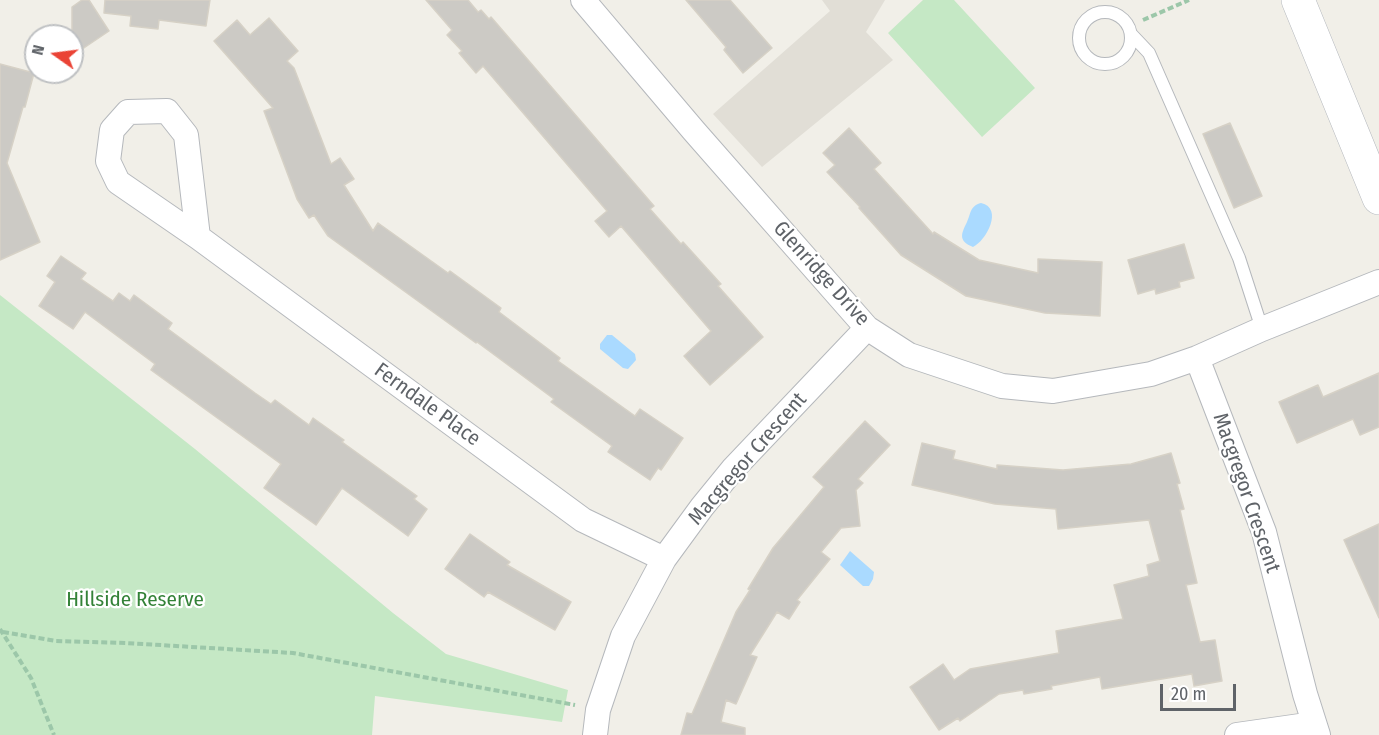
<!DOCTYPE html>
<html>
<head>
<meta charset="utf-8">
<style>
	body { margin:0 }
	#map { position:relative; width:1379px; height:735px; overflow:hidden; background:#f1efe8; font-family:"Fira Sans Condensed",sans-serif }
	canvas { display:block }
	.north { position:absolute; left:24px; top:24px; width:60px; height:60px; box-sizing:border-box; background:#fff; border:2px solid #bfc1c3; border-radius:50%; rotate:284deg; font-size:16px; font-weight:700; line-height:24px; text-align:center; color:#5f6368 }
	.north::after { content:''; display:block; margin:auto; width:21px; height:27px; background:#ea4335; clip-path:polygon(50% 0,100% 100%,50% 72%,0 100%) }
	.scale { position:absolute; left:1160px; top:684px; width:76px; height:27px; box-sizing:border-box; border:3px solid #5f6368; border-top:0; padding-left:8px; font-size:18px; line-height:21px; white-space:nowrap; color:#5f6368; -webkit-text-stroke:4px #fff; paint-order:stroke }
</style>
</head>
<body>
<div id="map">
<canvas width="1379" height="735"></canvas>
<div class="north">N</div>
<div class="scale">20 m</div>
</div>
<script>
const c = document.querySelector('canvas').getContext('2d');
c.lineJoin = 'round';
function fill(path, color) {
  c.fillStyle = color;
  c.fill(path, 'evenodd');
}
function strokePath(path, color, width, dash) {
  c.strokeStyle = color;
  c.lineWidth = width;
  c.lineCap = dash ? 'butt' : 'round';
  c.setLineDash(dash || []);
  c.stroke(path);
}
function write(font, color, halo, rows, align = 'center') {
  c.font = font + ' "Fira Sans Condensed",sans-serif';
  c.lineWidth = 4.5;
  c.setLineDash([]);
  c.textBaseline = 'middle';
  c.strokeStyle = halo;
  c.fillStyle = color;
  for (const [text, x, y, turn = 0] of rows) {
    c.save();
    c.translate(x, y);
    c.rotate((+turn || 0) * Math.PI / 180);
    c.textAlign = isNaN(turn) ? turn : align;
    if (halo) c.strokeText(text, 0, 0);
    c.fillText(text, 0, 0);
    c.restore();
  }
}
fill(new Path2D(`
	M822 0H885L866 32 893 60 762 167 713 114 830 11Z`), '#e1ded6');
fill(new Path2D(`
	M923 0H954L1035 88 982 137 888 33Z
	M0 295 195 449 393 613 446 654 568 690 562 722 375 696 372 735H0Z`), '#c5e8c5');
fill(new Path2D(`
	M981 203C1004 208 986 241 973 247 958 241 961 234 967 222 971 213 970 206 981 203Z
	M607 335H612L635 354 636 360 628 369 623 368 600 349V344Z
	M850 551 874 572 873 579 869 586H863L840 565Z`), '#aadaff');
const building = new Path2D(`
	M82 0H89L109 31 72 56V7Z
	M105 0H210L206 26 159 20 158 29 130 26 131 16 104 13Z
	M426 0H468L478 12 481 10 489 19 491 17 654 206 650 209 681 244 683 242 721 284 718 286 763 337 710 385 684 356 711 331 621 226 609 237 595 221 607 211 483 66 476 73 459 53 462 51 447 35 452 30Z
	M686 0H730L772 48 743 73 724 50 726 47Z
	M269 18 298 51 287 61 294 68 331 164 340 158 354 179 344 185 373 231 378 223 448 273 450 271 501 308 499 312 560 358 558 361 635 416 640 409 683 438 661 470 658 468 650 480 608 452 612 446 551 402 554 399 477 342 476 343 328 236 314 215 309 218 297 199 264 111 273 108 214 41 237 20 250 35Z
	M0 64 34 73 25 107H23L7 163 40 242 0 260Z
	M1230 123 1262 196 1234 208 1203 134Z
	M849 128 881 163 874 169 933 234 934 232 979 260 1038 273V259L1102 262 1100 316 1045 313 966 296 901 255 859 208 860 207 827 172 835 165 823 153Z
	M1184 244 1194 278 1179 282 1180 287 1156 294 1155 289 1138 294 1128 260Z
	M61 256 86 273 81 279 113 301 119 293 130 301 134 295 172 323 168 329 255 393 271 404 275 400 309 425 313 418 344 440 342 442 417 496 414 499 427 509 408 536 342 488 316 525 264 488 281 464 151 370 155 364 85 312 73 329 39 306 55 282 47 276Z
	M1379 373V427L1360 435 1353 419 1297 443 1279 402 1318 385 1323 397Z
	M865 421 890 445 858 479 863 483 856 490 860 526 841 528 821 552 830 559 797 600 800 602 789 619 777 612 750 655 757 657 736 704 726 700 721 722 745 728V735H681L687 713 692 714 736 612 750 590 748 589 773 548 824 487 813 477Z
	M922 443 955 451 953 459 997 469V465L1063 470 1131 464 1171 453 1180 483 1177 484 1184 509 1180 510 1197 583 1186 585 1200 642 1215 640 1222 681 1194 686 1192 674 1102 689 1100 677 1051 686 1052 689 1024 694 1023 690 999 694 960 721 958 718 939 730 910 687 943 664 954 680 970 669 1059 653 1056 631 1123 619 1114 585 1149 576 1147 565 1160 561 1149 520 1058 529 1056 509 995 504 912 485Z
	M1379 524V618L1344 540Z
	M470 534 510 562 507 565 571 602 555 630 488 592 484 597 445 569Z`);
fill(building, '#cccac5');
strokePath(building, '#d6d1c6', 1.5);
const lane = new Path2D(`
	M1079 38a26 26 0 1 1 52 0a26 26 0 1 1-52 0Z
	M1131 34 1149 53 1239 258 1262 329`);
const street = new Path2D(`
	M583 0 694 131 867 328 909 355 1002 386 1053 391 1151 374 1197 358 1262 329 1379 282
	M198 237 186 135 167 111 128 112 112 130 108 161 118 182 198 237 583 520 664 559
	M1197 358 1264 532 1305 694 1318 735
	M595 735 598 710 623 636 664 559 702 507 733 469 867 328
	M1237 735 1314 724`);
const secondary = new Path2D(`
	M1298 0 1379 198`);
strokePath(lane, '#b5b8bc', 14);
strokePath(street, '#b5b8bc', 26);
strokePath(secondary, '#b6babf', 34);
strokePath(new Path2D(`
	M1143 20 1189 0
	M0 629 31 678 54 735
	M3 632 56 641 126 643 293 653 575 705`), '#9cc7a9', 4, [6, 3]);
strokePath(lane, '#fff', 12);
strokePath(street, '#fff', 24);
strokePath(secondary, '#fff', 33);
write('21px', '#5f6368', '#fff', [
	["Glenridge Drive",821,274,48],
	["Ferndale Place",427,405,36],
	["Macgregor Crescent",748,459,-49],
	["Macgregor Crescent",1246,493,71]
]);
write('21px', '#348238', '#fff', [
	["Hillside Reserve",135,600]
]);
</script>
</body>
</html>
